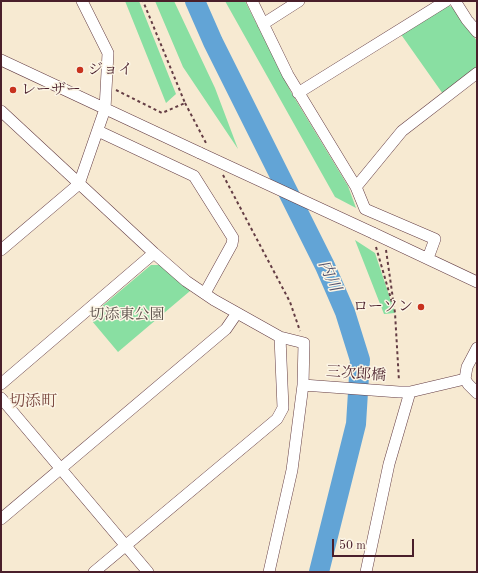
<!DOCTYPE html>
<html>
<head>
<meta charset="utf-8">
<style>
	body { margin:0 }
	#map { position:relative; width:478px; height:573px; overflow:hidden; background:#f7ead2; font-family:"Old Standard TT",serif }
	canvas { display:block }
	.frame { position:absolute; inset:0; border:2px solid #4a1f2b; pointer-events:none }
	.scale { position:absolute; left:332px; top:539px; width:82px; height:18px; box-sizing:border-box; border:2px solid #4a1f2b; border-top:0; padding-left:5px; font-size:12px; line-height:14px; white-space:nowrap; color:#4a1f2b; -webkit-text-stroke:3px #fcf5e5; paint-order:stroke }
</style>
</head>
<body>
<div id="map">
<canvas width="478" height="573"></canvas>
<div class="frame"></div>
<div class="scale">50 m</div>
</div>
<script>
const c = document.querySelector('canvas').getContext('2d');
c.lineJoin = 'round';
function fill(path, color) {
  c.fillStyle = color;
  c.fill(path, 'evenodd');
}
function strokePath(path, color, width, dash) {
  c.strokeStyle = color;
  c.lineWidth = width;
  c.lineCap = dash ? 'butt' : 'round';
  c.setLineDash(dash || []);
  c.stroke(path);
}
function write(font, color, halo, rows, align = 'center') {
  c.font = font + ' "Old Standard TT","Noto Serif JP",serif';
  c.lineWidth = 3;
  c.setLineDash([]);
  c.textBaseline = 'middle';
  c.strokeStyle = halo;
  c.fillStyle = color;
  for (const [text, x, y, turn = 0] of rows) {
    c.save();
    c.translate(x, y);
    c.rotate((+turn || 0) * Math.PI / 180);
    c.textAlign = isNaN(turn) ? turn : align;
    if (halo) c.strokeText(text, 0, 0);
    c.fillText(text, 0, 0);
    c.restore();
  }
}
fill(new Path2D(`
	M125 1H139L176 94 166 103Z
	M155 1H174L215 88 238 149 183 67Z
	M225 1H245L291 92 348 186 356 208 335 197Z
	M444 4 452 7 477 41V67L443 94 400 33Z
	M355 240 375 253 395 313 384 314Z
	M151 265H162L190 291 118 352 92 321 94 313Z`), '#89dfa2');
strokePath(new Path2D(`
	M195 1 213 42 325 266 345 312 360 360 356 424 319 572`), '#62a4d6', 20);
const minor = new Path2D(`
	M252 1 288 75 356 187 365 209 435 239 428 258
	M455 1 467 20 477 32
	M263 24 299 1
	M1 60 200 153
	M298 93 446 1
	M1 111 154 253 186 281 214 300 280 337 304 343 303 385 399 392H410L465 379
	M98 131 194 176 233 238 232 244 205 293
	M356 187 402 131 477 73
	M373 233 477 282
	M1 250 79 184 105 109 108 53 82 1
	M477 348 467 367 465 379 468 384 477 393
	M1 384 154 253
	M1 398 148 572
	M1 519 226 329 237 313
	M94 572 277 419 283 408 280 337
	M269 572 292 470 303 385
	M366 572 389 464 410 392`);
strokePath(minor, '#643d44', 12);
strokePath(new Path2D(`
	M116 90 162 113 185 103 143 1
	M185 103 206 143
	M223 175 290 302 300 331
	M376 247 393 306
	M386 250 395 313 399 381`), '#643d44', 2, [3, 3]);
strokePath(minor, '#fff', 11);
const minorBridge = new Path2D(`
	M200 153 373 233`);
strokePath(minorBridge, '#643d44', 12, []);
strokePath(minorBridge, '#fff', 11);
for (const [x, y, r, color] of [
	[80,70,4,"#c8321e"],
	[13,90,4,"#c8321e"],
	[421,307,4,"#c8321e"]
]) {
  const dot = new Path2D();
  dot.arc(x, y, r, 0, 2 * Math.PI);
  c.fillStyle = color;
  c.fill(dot);
  strokePath(dot, '#fcf5e5', 1.5);
}
write('15px', '#4a1f2b', '#fcf5e5', [
	["ジョイ",88,70],
	["レーザー",21,90],
	["ローソン",413,307,"right"]
], 'left');
write('15px', '#5a4f49', '#fcf5e5', [
	["切添東公園",127,315]
]);
write('15px', '#4a1f2b', '#fcf5e5', [
	["三次郎橋",356,374,4]
]);
write('italic 16px', '#54546f', '#fcf5e5', [
	["内川",329,276,66]
]);
write('16px', '#7c4b42', '#fcf5e5', [
	["切添町",33,402]
]);
</script>
</body>
</html>
